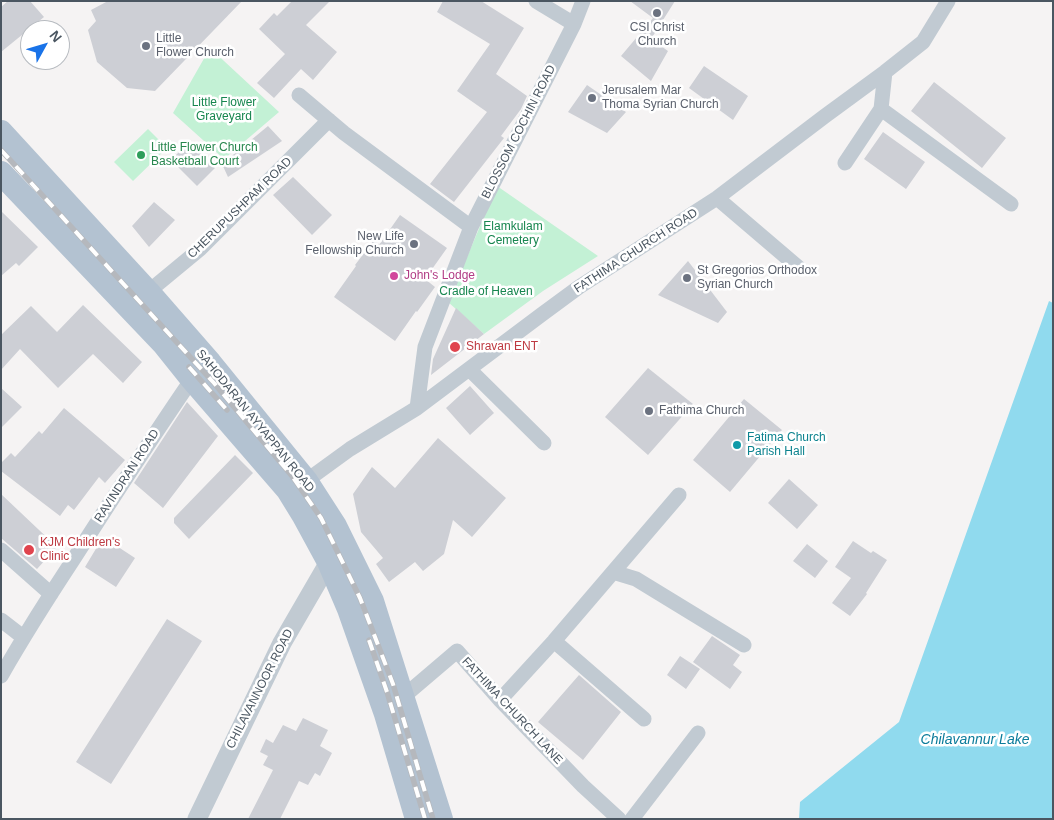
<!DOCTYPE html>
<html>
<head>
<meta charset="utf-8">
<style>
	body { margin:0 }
	#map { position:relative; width:1054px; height:820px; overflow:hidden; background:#f5f3f3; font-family:Arial,sans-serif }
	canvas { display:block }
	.frame { position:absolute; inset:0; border:2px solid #4a5661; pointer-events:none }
	.north { position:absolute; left:20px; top:20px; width:50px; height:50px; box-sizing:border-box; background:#fff; border:1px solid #b7bbc0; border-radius:50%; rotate:51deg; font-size:14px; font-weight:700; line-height:20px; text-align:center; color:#4a5661 }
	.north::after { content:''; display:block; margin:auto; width:18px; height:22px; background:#1a73e8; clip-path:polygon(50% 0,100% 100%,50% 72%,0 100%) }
</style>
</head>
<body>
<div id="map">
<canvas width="1054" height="820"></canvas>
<div class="frame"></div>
<div class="north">N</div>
</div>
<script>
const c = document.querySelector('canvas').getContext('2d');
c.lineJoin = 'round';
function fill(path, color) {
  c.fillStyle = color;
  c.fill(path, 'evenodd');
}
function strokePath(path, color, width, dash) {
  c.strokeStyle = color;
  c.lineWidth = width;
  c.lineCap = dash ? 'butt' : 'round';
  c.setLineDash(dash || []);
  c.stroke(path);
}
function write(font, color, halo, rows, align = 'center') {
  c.font = font + ' Arial,sans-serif';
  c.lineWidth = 5;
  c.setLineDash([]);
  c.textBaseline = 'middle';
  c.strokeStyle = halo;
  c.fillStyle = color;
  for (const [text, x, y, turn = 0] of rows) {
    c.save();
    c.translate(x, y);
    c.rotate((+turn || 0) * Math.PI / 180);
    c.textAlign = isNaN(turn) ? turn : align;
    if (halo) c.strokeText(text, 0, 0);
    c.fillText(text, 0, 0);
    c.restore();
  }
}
fill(new Path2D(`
	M210 48 279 112 224 159 173 113Z
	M148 129 167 148 133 181 114 162Z
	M497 186 598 256 543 291 484 334 448 302Z`), '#c3f1d5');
fill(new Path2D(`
	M1049 301 1053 303V819H799L800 802 899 722Z`), '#90daee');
fill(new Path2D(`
	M8 1H30L44 17 1 52V7Z
	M108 1H242L155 91 127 88 97 62 88 30 96 21 91 10Z
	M292 1H330L306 25 337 52 313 80 301 69 274 98 257 83 285 54 259 29 274 13 277 16Z
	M443 1H481L524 28 496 74 527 96 521 109 501 136 504 138 454 202 430 184 487 112 457 91 490 44 437 12Z
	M630 1H675L651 39 668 51 651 81 621 56 653 18Z
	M704 66 748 96 733 120 689 88Z
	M934 82 1006 138 982 168 911 111Z
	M587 85 626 112 607 133 568 112Z
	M268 126 282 141 228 177 222 164Z
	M883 132 925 162 906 189 864 159Z
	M189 142 215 168 197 186 171 160Z
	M293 177 332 215 312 235 273 195Z
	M154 202 175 220 149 247 132 226Z
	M1 211 38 247 19 266 16 263 1 276Z
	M400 215 447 248 425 279 435 287 417 312 416 311 395 341 334 297 356 266 355 265 374 240 379 245Z
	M688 261 727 312 718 323 658 295Z
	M83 305 142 362 123 383 93 354 58 388 20 349 1 370V335L31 306 57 332Z
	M456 308 484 334 431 375 433 359Z
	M648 368 693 404 648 455 605 417Z
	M470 386 494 413 470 435 446 408Z
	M1 388 22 407 1 428Z
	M744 399 782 430 730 492 693 460Z
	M187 402 218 436 163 508 134 483Z
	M64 408 125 460 105 483 99 477 74 510 68 505 60 516 1 471V463L11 453 15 457 39 431 42 434Z
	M438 438 506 498 472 537 453 520 444 554 423 571 415 562 389 582 376 564 383 558 361 532 353 494 372 467 395 488Z
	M235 455 253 473 189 539 174 523V518Z
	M789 479 818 505 797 529 768 503Z
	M1 494 57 547 37 569 1 538Z
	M103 537 135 558 116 587 85 567Z
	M853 541 871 553 873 551 887 560 866 593 867 594 850 616 832 603 851 578 835 567Z
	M807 544 828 561 815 578 793 561Z
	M167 619 202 641 111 784 76 762Z
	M712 636 740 655 733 665 742 672 730 689 693 662Z
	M680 656 700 669 686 689 667 675Z
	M579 675 621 712 583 760 538 722Z
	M303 718 328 730 320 746 332 753 320 776 315 773 308 785 299 781 280 819H248L273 770 263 765 268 756 260 752 266 739 273 743 283 725 296 731Z`), '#cdcfd5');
strokePath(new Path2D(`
	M536 1 574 24
	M299 95 344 133 471 227
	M881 109 1011 204
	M845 163 881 109 885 72
	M717 198 799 268
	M148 292 200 249 329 120
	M469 369 544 443
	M417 408 425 347 471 227 574 24 583 1
	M306 481 350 449 417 408 541 315 579 287 717 198 825 116 885 72 923 42 948 1
	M1 550 51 594
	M613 572 636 579 744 645
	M1 620 23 637
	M554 641 644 719
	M1 676C24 636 48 598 73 560 112 499 151 439 192 379
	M403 697 457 651 500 700 583 786 619 819
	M500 700 554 641 679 495
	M632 819 698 733`), '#c1cad2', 15);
strokePath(new Path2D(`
	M197 819 282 643 329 562`), '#c1cad2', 19);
strokePath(new Path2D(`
	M1 132 148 292 210 363 306 481 335 526 372 601 441 819
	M1 173 164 344 192 379 288 490 304 516 329 562 349 609 386 714 417 819`), '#b3c2d1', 24);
const rail = new Path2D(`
	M1 150 214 383 292 476 321 518 360 598 393 684 433 819
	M189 367 227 410
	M369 640 387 692 425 819`);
strokePath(rail, '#b5b8bd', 5.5);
strokePath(rail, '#fff', 4, [11]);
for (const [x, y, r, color] of [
	[657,13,5,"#6b7280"],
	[146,46,5,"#6b7280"],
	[592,98,5,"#6b7280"],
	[141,155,5,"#2e9e5b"],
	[414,244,5,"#6b7280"],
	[394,276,5,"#d1479c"],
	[687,278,5,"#6b7280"],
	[455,347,6,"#e0444e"],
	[649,411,5,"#6b7280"],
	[737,445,5,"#0f9aa8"],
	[29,550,6,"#e0444e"]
]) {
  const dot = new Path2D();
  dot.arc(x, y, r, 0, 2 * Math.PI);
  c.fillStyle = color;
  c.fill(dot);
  strokePath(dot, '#fff', 2);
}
write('12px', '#5b616d', '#fff', [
	["CSI Christ",657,28,"center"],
	["Church",657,42,"center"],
	["Little",156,39],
	["Flower Church",156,53],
	["Jerusalem Mar",602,91],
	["Thoma Syrian Church",602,105],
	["New Life",404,237,"right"],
	["Fellowship Church",404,251,"right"],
	["St Gregorios Orthodox",697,271],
	["Syrian Church",697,285],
	["Fathima Church",659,411]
], 'left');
write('12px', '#17864f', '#fff', [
	["Little Flower",224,103],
	["Graveyard",224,117],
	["Elamkulam",513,227],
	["Cemetery",513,241],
	["Cradle of Heaven",486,292]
]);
write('12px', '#4a5661', '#fff', [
	["BLOSSOM COCHIN ROAD",519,132,-63],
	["CHERUPUSHPAM ROAD",240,208,-44],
	["FATHIMA CHURCH ROAD",636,251,-33],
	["SAHODARAN AYYAPPAN ROAD",255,421,51],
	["RAVINDRAN ROAD",127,476,-57],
	["CHILAVANNOOR ROAD",260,689,-63],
	["FATHIMA CHURCH LANE",512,711,47]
]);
write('12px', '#27864d', '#fff', [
	["Little Flower Church",151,148],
	["Basketball Court",151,162]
], 'left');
write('12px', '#b23c85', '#fff', [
	["John's Lodge",404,276]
], 'left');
write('12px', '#be3a42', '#fff', [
	["Shravan ENT",466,347],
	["KJM Children's",40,543],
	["Clinic",40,557]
], 'left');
write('12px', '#0d838f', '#fff', [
	["Fatima Church",747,438],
	["Parish Hall",747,452]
], 'left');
write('italic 14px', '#0c7c9b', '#fff', [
	["Chilavannur Lake",975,740]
]);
</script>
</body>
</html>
